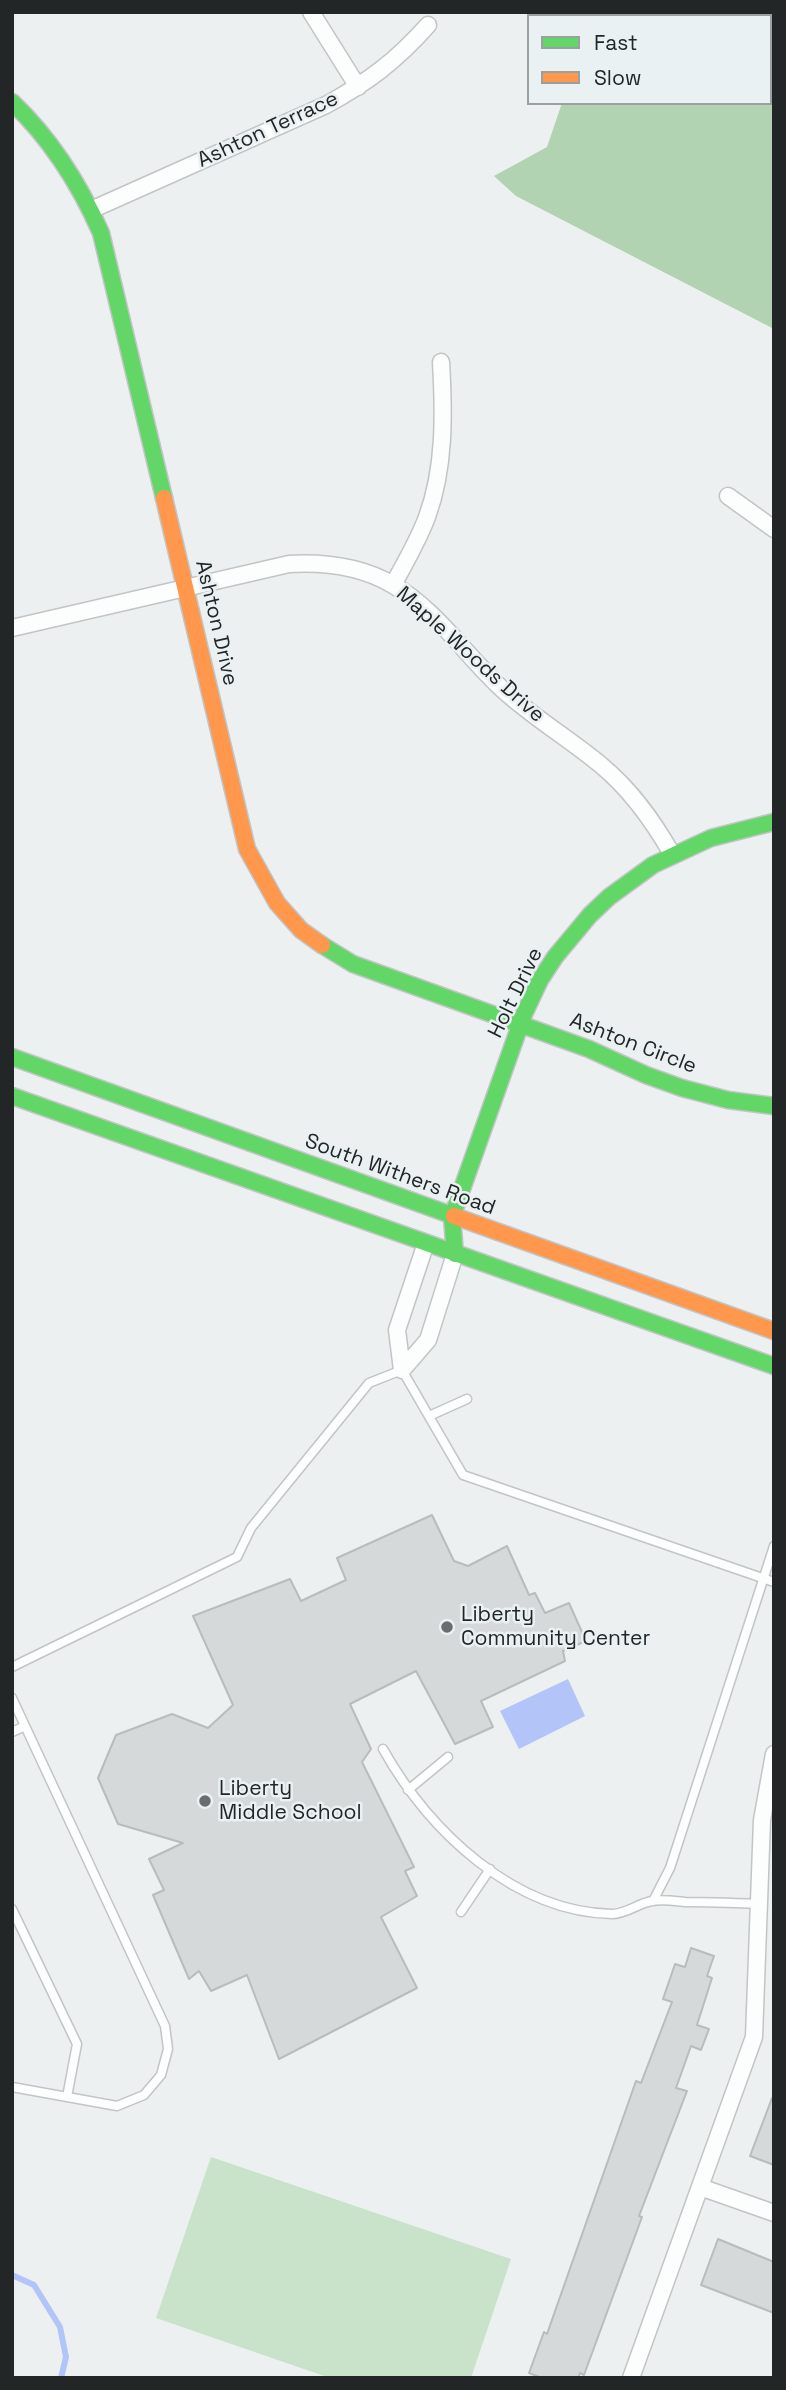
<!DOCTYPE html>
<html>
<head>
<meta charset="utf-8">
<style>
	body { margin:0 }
	#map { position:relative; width:786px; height:2390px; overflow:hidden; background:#ecf0f0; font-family:"Space Grotesk",sans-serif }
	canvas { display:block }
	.frame { position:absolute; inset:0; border:14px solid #232626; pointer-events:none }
	.legend { position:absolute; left:527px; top:14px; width:245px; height:91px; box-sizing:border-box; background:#eaf1f2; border:2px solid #9aa0a0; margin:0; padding:9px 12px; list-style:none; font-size:21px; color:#232626 }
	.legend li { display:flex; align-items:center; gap:14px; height:35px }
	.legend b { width:35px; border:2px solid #9aa0a0 }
</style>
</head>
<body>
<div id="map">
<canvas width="786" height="2390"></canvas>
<div class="frame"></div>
<ul class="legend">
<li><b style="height:9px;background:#63d668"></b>Fast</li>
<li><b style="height:9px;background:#ff974d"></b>Slow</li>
</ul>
</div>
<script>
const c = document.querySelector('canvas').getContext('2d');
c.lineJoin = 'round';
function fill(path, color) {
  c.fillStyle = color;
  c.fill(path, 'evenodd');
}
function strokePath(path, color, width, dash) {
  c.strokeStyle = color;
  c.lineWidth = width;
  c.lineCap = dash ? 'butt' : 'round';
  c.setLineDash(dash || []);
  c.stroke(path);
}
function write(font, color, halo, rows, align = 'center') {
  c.font = font + ' "Space Grotesk",sans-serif';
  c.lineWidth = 5;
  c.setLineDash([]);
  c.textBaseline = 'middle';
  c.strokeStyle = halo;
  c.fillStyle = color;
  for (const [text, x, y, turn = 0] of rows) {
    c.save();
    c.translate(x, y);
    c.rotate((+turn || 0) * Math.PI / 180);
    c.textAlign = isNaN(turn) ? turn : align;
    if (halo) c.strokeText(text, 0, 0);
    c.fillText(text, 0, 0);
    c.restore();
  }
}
fill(new Path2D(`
	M211 2157 511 2259 471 2378H330L156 2318Z`), '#c8e3c9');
fill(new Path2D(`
	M562 12H774V329L516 196 494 176 547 147 562 103H770V16H562Z`), '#b1d3b2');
fill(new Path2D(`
	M568 1679 585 1716 519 1749 500 1711Z`), '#b3c5f8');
strokePath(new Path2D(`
	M12 2275 34 2285 60 2327 66 2357 61 2378`), '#b3c5f8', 6);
const building = new Path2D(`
	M432 1515 454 1561 468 1566 507 1546 529 1595 535 1593 545 1613 569 1603 586 1641 563 1651 565 1661 481 1701 493 1727 455 1744 416 1671 350 1704 371 1749 362 1762 414 1867 405 1871 417 1896 381 1917 417 1988 279 2059 247 1975 211 1991 199 1971 189 1979 153 1895 164 1890 149 1859 183 1843 118 1824 98 1778 116 1735 172 1714 208 1728 233 1705 193 1616 290 1579 301 1601 346 1580 337 1558Z
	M691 1948 714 1956 707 1976 712 1978 697 2025 709 2029 701 2050 691 2046 676 2088 687 2091 639 2216 642 2217 584 2375 580 2373 578 2378H542L529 2373 544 2332 547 2334 636 2081 641 2083 672 2002 663 1999 675 1964 685 1967Z
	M772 2098H774V2165L750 2156Z
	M718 2239 774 2262V2313L701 2285Z`);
fill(building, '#d6d9d9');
strokePath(building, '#b9bcbd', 2);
const lane = new Path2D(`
	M429 1416 467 1399
	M12 1667 237 1557 251 1528 369 1383 402 1370 463 1475 774 1582
	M12 1698 165 2026 168 2049 161 2075 144 2095 117 2106 12 2087
	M12 1732 25 1726
	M383 1749C429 1831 514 1912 612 1914 626 1914 639 1903 652 1901 662 1899 675 1901 685 1902 710 1902 735 1903 760 1904
	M408 1790 448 1757
	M653 1901 670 1868 774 1546
	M12 1909 77 2044 67 2097
	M461 1912 490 1869`);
const street = new Path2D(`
	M311 12 358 87
	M91 210 326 105C368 82 396 61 428 25
	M728 496 774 529
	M393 585C405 563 418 541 427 517 445 468 444 414 441 362
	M12 628 289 564C325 562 361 566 393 585 435 609 465 654 501 688 532 717 570 739 602 766 632 791 653 821 672 854
	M402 1370 397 1330 426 1243
	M402 1370 428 1340 455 1254
	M700 2187 774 2213
	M631 2378 754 2037 762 1820 774 1754`);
const fast = new Path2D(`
	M12 102C52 140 79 183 101 233L164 498
	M322 945 353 964 589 1049 646 1075 682 1088 728 1100 774 1106
	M12 1057 454 1216
	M12 1096 774 1366
	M455 1254 452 1217 524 1014 540 980 555 957 590 915 609 897 653 865 711 838 774 822`);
const slow = new Path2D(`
	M164 498 247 849 277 903 301 930 322 945
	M454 1216 774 1331`);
strokePath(lane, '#c2c5c5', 11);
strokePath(street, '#c2c5c5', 19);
strokePath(fast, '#c2c5c5', 19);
strokePath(slow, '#c2c5c5', 19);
strokePath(lane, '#fcfdfd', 8);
strokePath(street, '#fcfdfd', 16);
strokePath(fast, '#63d668', 16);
strokePath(slow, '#ff974d', 16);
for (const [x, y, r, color] of [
	[447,1627,7,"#696d6d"],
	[205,1801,7,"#696d6d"]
]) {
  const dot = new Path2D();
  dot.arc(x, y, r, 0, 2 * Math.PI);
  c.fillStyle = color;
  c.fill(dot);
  strokePath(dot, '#eaf1f2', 2.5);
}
write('21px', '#232626', '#eaf1f2', [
	["Ashton Terrace",268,130,-25],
	["Ashton Drive",216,623,77],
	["Maple Woods Drive",470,655,42],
	["Holt Drive",516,993,-64],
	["Ashton Circle",633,1044,21],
	["South Withers Road",400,1175,20]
]);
write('21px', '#232626', '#eaf1f2', [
	["Liberty",461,1615],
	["Community Center",461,1639],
	["Liberty",219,1789],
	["Middle School",219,1813]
], 'left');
</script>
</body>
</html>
